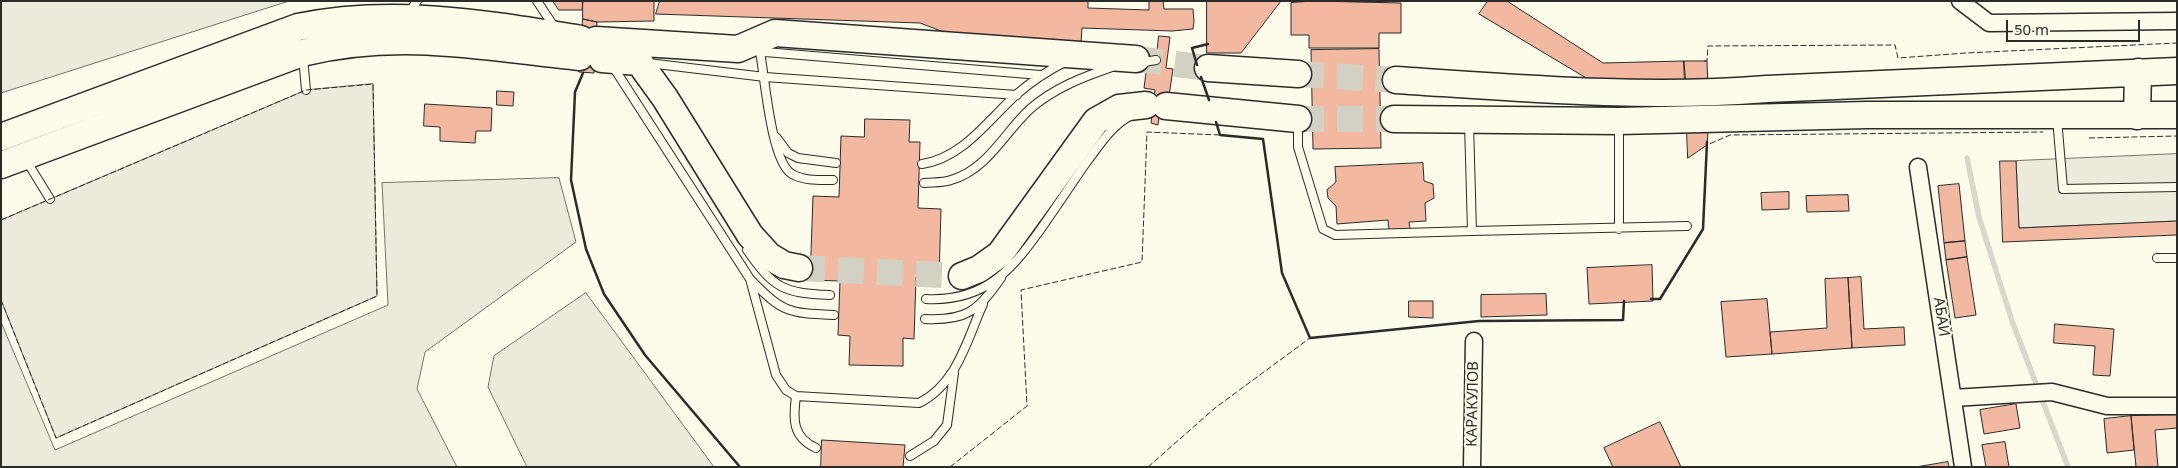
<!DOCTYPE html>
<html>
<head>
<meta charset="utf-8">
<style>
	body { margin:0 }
	#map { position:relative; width:2178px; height:468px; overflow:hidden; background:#fdfbea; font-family:"Noto Sans",sans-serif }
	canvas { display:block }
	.frame { position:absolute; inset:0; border:2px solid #2b2b2b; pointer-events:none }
	.scale { position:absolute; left:2006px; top:20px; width:134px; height:22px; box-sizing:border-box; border:2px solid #2b2b2b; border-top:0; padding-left:6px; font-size:15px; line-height:18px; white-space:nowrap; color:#2b2b2b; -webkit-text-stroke:4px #fdfbea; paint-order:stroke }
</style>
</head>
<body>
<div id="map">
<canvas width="2178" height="468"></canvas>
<div class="frame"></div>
<div class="scale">50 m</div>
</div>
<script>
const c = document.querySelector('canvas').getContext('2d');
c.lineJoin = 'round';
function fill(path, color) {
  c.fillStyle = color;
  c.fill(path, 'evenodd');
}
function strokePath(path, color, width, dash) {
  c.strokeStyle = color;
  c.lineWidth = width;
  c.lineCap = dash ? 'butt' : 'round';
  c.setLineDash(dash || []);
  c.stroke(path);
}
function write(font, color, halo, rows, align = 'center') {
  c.font = font + ' "Noto Sans",sans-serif';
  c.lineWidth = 4;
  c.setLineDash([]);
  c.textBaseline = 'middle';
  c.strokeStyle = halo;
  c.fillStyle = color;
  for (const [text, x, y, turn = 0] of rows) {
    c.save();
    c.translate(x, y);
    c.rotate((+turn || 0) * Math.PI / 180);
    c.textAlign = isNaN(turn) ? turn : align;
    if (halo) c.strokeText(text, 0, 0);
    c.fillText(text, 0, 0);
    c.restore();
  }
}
const green = new Path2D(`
	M1 1H289L1 93Z
	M559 178 576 242 425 352 417 389 457 467H1V322L55 450 388 305 382 183Z
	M586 293 714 467H527L488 387 494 356Z`);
fill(green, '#ecebdb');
strokePath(green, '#74746e', 1);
const parking = new Path2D(`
	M373 84 377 296 56 438 1 300V220L306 90Z
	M2177 154V221L2019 228 2016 161Z`);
fill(parking, '#eceadb');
strokePath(parking, '#74746e', 1);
strokePath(new Path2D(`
	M1967 158 1979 217 2012 321 2068 467`), '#d8d7c9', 5.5);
const building = new Path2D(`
	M553 1H583L582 10H559Z
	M583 1H654V21L597 22 583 19Z
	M660 1H1088V8L1149 10V1H1163L1164 9H1193L1194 21 1193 29 1172 31 1082 28 1081 43 949 34 920 23 656 14Z
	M1207 1H1281L1241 53H1207Z
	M1313 1 1401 3V33H1379V48H1309V35H1291V3Z
	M1488 1H1507L1603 63 1684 61 1686 86 1603 88 1479 14Z
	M583 19 597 22 594 73 579 72Z
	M1159 36 1170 37 1166 68 1173 69 1169 96 1162 95 1158 125 1151 123 1155 90 1144 88 1147 65 1155 66Z
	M1379 49 1381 148 1313 149 1311 50Z
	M1684 61H1707L1709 119 1707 145 1688 158Z
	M497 91 514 92 513 106 497 105Z
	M425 104 492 108 491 131H476L475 143 440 141V127L424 126Z
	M865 119 910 120 909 142H920L918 208 941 209 939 278 916 277 914 339 903 338V366L849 365 850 336 838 335 840 281 810 280 813 196 839 197 841 136 864 137Z
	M2000 161H2016L2019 228 2177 221V235L2003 242Z
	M1423 163 1424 181 1433 184 1434 198 1425 203 1426 221 1409 222 1410 229 1389 230 1388 220 1337 224 1336 206 1328 198 1327 190 1336 182 1335 167Z
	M1959 184 1965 241 1944 243 1938 186Z
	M1789 192V209L1762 210 1761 193Z
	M1848 195 1849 211 1807 212 1806 196Z
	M1965 241 1967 257 1946 260 1944 243Z
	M1967 257 1976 315 1955 318 1946 260Z
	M1652 265 1653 301 1589 304 1587 268Z
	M1861 277 1864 329 1904 327 1905 345 1852 348 1848 278Z
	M1848 278 1852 348 1772 354 1770 332 1827 328 1825 279Z
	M1546 294 1547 315 1481 317V295Z
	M1767 299 1772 354 1726 357 1721 302Z
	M1409 301H1433V318L1409 317Z
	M2055 324 2114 329 2110 376 2093 375 2095 346 2054 343Z
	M2016 404 2020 428 1984 434 1980 410Z
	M2177 415V428L2155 430 2158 467H2136L2131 416Z
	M2131 416 2134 450 2107 453 2104 419Z
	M1660 422 1681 467H1613L1604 448Z
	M822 440 905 445 903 467H821Z
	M2005 442 2009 467H1986L1982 445Z
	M1948 462 1949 467H1916Z`);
fill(building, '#f2b8a0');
strokePath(building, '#2b2b2b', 1);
strokePath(new Path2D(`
	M1136 59 1208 68
	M1298 74 1396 80
	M1298 119H1394
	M799 268 962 276`), '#d3d1c4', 26, [26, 13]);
const service = new Path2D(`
	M537 1 555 28
	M408 14 417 1
	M753 51 1040 75
	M760 52C765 78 771 162 792 174 804 181 819 180 833 180
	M303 57 306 90
	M648 63 765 77 1017 95
	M1138 63 1156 60
	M612 65 750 279C783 313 788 313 834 315
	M2057 118 2063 189 2177 187
	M1298 123V147L1323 229 1335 235 1472 231 1469 123
	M776 137 788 153 798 158 836 163
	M26 160 50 199
	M922 164C963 158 988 120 1017 94 1032 81 1047 71 1065 62
	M924 183C933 182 943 183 951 180 988 169 1004 133 1030 109 1054 88 1083 77 1112 67
	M1619 229V125
	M1472 231 1687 226
	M747 250C774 289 784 293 830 295
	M2157 258H2177
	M750 279 776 375 786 390 796 396 919 403C957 384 967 340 983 304
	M926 299C986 302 1013 269 1045 223 1059 203 1072 183 1086 163 1099 146 1111 126 1130 116
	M925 319C966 321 978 311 1001 278
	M796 396C793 419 792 437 816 448
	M910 456 934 441 947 425 954 373`);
const minor = new Path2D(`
	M1960 1 1989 23 2177 21
	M1918 167 1963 467
	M1953 398 2052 392 2107 406H2177
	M1472 467 1474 341`);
const trunk = new Path2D(`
	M596 40 738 49 775 33 1136 59
	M602 59 639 62 665 98 750 235 769 256 784 265 799 268
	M1208 68 1298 74
	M1396 80C1520 88 1643 99 1767 89L2177 71
	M1166 106 1298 119
	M2137 116 2138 72
	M1394 119 1619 121 1867 115H2177
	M1 137 298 27C393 7 487 24 581 39
	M1 165 302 53C399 29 483 47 580 57
	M962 276 979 269 1000 254 1096 121 1119 108 1146 105`);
strokePath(service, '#2b2b2b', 10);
strokePath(minor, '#2b2b2b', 19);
strokePath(trunk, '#2b2b2b', 29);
strokePath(service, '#fdfbea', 8);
strokePath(minor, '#fdfbea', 16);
strokePath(trunk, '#fdfbea', 26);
strokePath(new Path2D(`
	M1704 61H1707L1708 46 1895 45 1898 58 1966 53 2177 43
	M2089 138 2177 136
	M1 220 306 90 373 84 377 296 56 438 1 300
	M1651 299H1660L1703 229 1707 145 1730 135 2043 132
	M950 467 1027 406 1021 290 1142 262 1147 132 1220 135 1263 139 1282 273 1310 338 1479 321 1623 320 1624 301
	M1148 467 1215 408 1310 338`), '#2b2b2b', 1, [6, 2.5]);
strokePath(new Path2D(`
	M1197 65 1192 48 1208 44
	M583 73 575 92 571 180 586 249 604 294 645 355 740 467
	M1201 77 1209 100
	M1216 122 1220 135 1263 139 1282 273 1310 338 1479 321 1623 320 1624 301
	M1651 299H1660L1703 229 1707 142`), '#2b2b2b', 2.5);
write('15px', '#2b2b2b', '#fdfbea', [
	["АБАЙ",1941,317,81],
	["КАРАКУЛОВ",1473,404,-89]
]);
</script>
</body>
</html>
